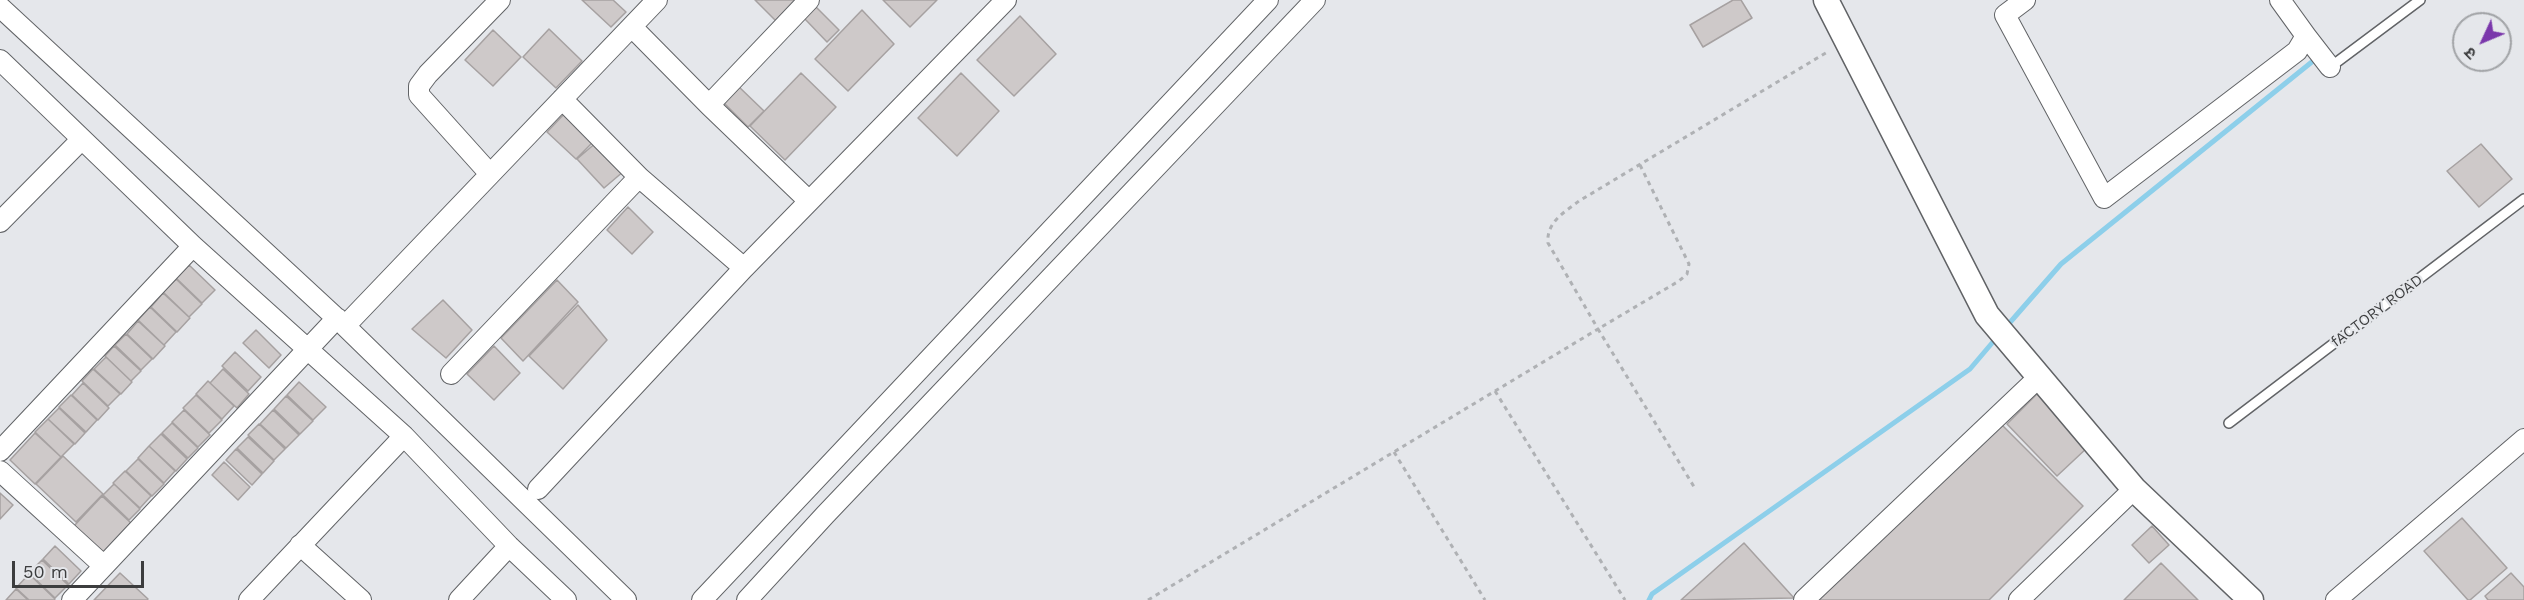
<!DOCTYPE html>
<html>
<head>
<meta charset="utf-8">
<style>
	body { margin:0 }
	#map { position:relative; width:2524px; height:600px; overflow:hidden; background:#e5e7eb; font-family:"Work Sans","Noto Sans Devanagari",sans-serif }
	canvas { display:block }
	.north { position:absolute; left:2452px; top:12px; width:60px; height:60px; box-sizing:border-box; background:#e5e7eb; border:2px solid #a1a3a6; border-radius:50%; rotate:226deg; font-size:16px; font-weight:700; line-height:24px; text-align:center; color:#3c3d3e }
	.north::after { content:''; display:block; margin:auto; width:21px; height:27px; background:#7a37ab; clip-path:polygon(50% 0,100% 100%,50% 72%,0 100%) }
	.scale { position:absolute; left:12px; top:561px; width:132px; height:27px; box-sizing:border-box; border:3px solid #3c3d3e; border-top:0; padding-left:8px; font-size:18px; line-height:21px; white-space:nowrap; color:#3c3d3e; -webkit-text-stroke:4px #e5e7eb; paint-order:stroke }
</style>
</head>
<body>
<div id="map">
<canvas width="2524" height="600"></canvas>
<div class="north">उ</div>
<div class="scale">50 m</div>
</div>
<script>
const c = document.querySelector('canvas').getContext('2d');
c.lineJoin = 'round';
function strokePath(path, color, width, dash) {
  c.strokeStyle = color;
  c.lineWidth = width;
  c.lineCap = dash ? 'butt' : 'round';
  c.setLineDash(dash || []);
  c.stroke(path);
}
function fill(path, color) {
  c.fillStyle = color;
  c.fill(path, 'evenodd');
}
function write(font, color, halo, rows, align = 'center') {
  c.font = font + ' "Work Sans",sans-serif';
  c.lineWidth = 4.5;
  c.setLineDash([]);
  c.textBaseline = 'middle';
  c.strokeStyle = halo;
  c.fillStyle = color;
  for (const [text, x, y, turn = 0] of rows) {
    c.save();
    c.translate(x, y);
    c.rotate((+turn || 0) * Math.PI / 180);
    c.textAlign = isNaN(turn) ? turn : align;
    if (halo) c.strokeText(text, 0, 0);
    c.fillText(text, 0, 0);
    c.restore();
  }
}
strokePath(new Path2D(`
	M2006 327 2061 264 2318 57
	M1649 600 1652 594 1970 369 1998 336`), '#8dcfea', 5);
const building = new Path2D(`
	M582 0H613L626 12 611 27Z
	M755 0H804L780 25Z
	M883 0H937L910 27Z
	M1733 0H1741L1752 18 1703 47 1690 25Z
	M816 7 839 30 827 42 804 18Z
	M862 10 894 44 848 91 815 59Z
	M1020 16 1056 54 1014 96 977 60Z
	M549 29 582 61 556 88 523 57Z
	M493 30 521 57 493 86 465 60Z
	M801 73 836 107 785 160 750 126Z
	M961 73 999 111 957 156 918 118Z
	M737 85 764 111 748 127 722 101Z
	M567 111 596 139 576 159 547 132Z
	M598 141 624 171 604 188 577 159Z
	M2481 144 2512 179 2479 207 2447 171Z
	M628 207 653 232 632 254 607 230Z
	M189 265 215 290 202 303 176 278Z
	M176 279 202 304 189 317 163 292Z
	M557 280 578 302 523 361 501 338Z
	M163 293 190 318 177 332 151 307Z
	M443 300 472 330 446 358 412 329Z
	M578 305 607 340 563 389 529 356Z
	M150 307 176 332 164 345 138 320Z
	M138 321 165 346 153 359 127 334Z
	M256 330 281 355 269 368 243 343Z
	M126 334 152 359 141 370 115 345Z
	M114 346 141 371 131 381 105 356Z
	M494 346 520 373 494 400 467 374Z
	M235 352 261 377 248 391 222 366Z
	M106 357 132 382 121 394 94 369Z
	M93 369 120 394 108 406 82 381Z
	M223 369 249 394 237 408 210 383Z
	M208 381 234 406 222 419 196 394Z
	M299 382 326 407 313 420 287 395Z
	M83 383 109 408 98 420 72 395Z
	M2039 392 2088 447 2057 476 2007 424Z
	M71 395 97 420 86 432 59 407Z
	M196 395 222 420 209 433 183 408Z
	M286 396 313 421 300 434 274 409Z
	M59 408 85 433 75 444 48 419Z
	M184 410 210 435 198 447 172 422Z
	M273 410 299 435 286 448 260 424Z
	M48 419 74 444 61 457 35 432Z
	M1997 420 2083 506 1989 600H1817Z
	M172 423 198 448 188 458 162 433Z
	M259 424 285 449 274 460 248 435Z
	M35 433 61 457 35 484 10 460Z
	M161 434 187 459 176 471 149 446Z
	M248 437 274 461 263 473 237 448Z
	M149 446 175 471 164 483 138 458Z
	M236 449 262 474 252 485 226 460Z
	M63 456 103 494 76 522 36 484Z
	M138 459 164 484 152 496 126 471Z
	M224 462 250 487 238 500 212 475Z
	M125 471 151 496 140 508 113 483Z
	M114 484 140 509 129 520 103 495Z
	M0 493 13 505 0 519Z
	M102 496 132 524 104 554 74 526Z
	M2462 518 2507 568 2470 600H2468L2424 551Z
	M2152 526 2169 545 2149 563 2132 545Z
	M1744 543 1794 598 1681 600Z
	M55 546 81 571 69 584 43 559Z
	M42 560 68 585 55 598 29 573Z
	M2161 563 2198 600H2124Z
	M120 573 148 599 147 600H94Z
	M2511 573 2524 587V600H2488L2485 596Z
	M29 574 55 599 54 600H29L16 588Z
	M16 589 28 600H6Z`);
fill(building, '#cec9c9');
strokePath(building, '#a6a1a1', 1.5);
const service = new Path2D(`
	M2337 62 2420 0
	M2229 423 2524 199`);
const minor = new Path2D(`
	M2025 0 2005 15 2104 198 2297 51 2306 36 2280 0
	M0 7 345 326 626 600
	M632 27 709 105 809 0
	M2306 36 2330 67
	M0 60 193 246 404 436 509 546 566 600
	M562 99 639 177
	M709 105 809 201
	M490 174 419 95V86L428 74 500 0
	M0 222 82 139
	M345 326 657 0
	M451 374 639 177 744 268
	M0 451 193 246
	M0 471 104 566
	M538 489 744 268 1006 0
	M300 545 361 600
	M72 600 337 318
	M249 600 404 436
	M459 600 509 546
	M702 600 1268 0
	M747 600 825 515 1315 0
	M1804 600 2038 378
	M2019 600 2134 489
	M2336 600 2524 439`);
const tertiary = new Path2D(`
	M1826 0 1987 315 2134 489 2251 600`);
strokePath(service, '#616366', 12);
strokePath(minor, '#616366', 22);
strokePath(tertiary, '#616366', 27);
strokePath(new Path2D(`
	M1640 165 1689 264 1687 274 1679 281 1598 329 1696 490
	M1495 391 1625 600
	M1394 452 1485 600
	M1148 600 1598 329 1548 243C1546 222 1565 212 1579 201L1829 51`), '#afb1b4', 3, [4.5, 4.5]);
strokePath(service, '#fff', 9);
strokePath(minor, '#fff', 20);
strokePath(tertiary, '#fff', 24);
write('15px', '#3c3d3e', '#e5e7eb', [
	["fACTORY ROAD",2377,311,-37]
]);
</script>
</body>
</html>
